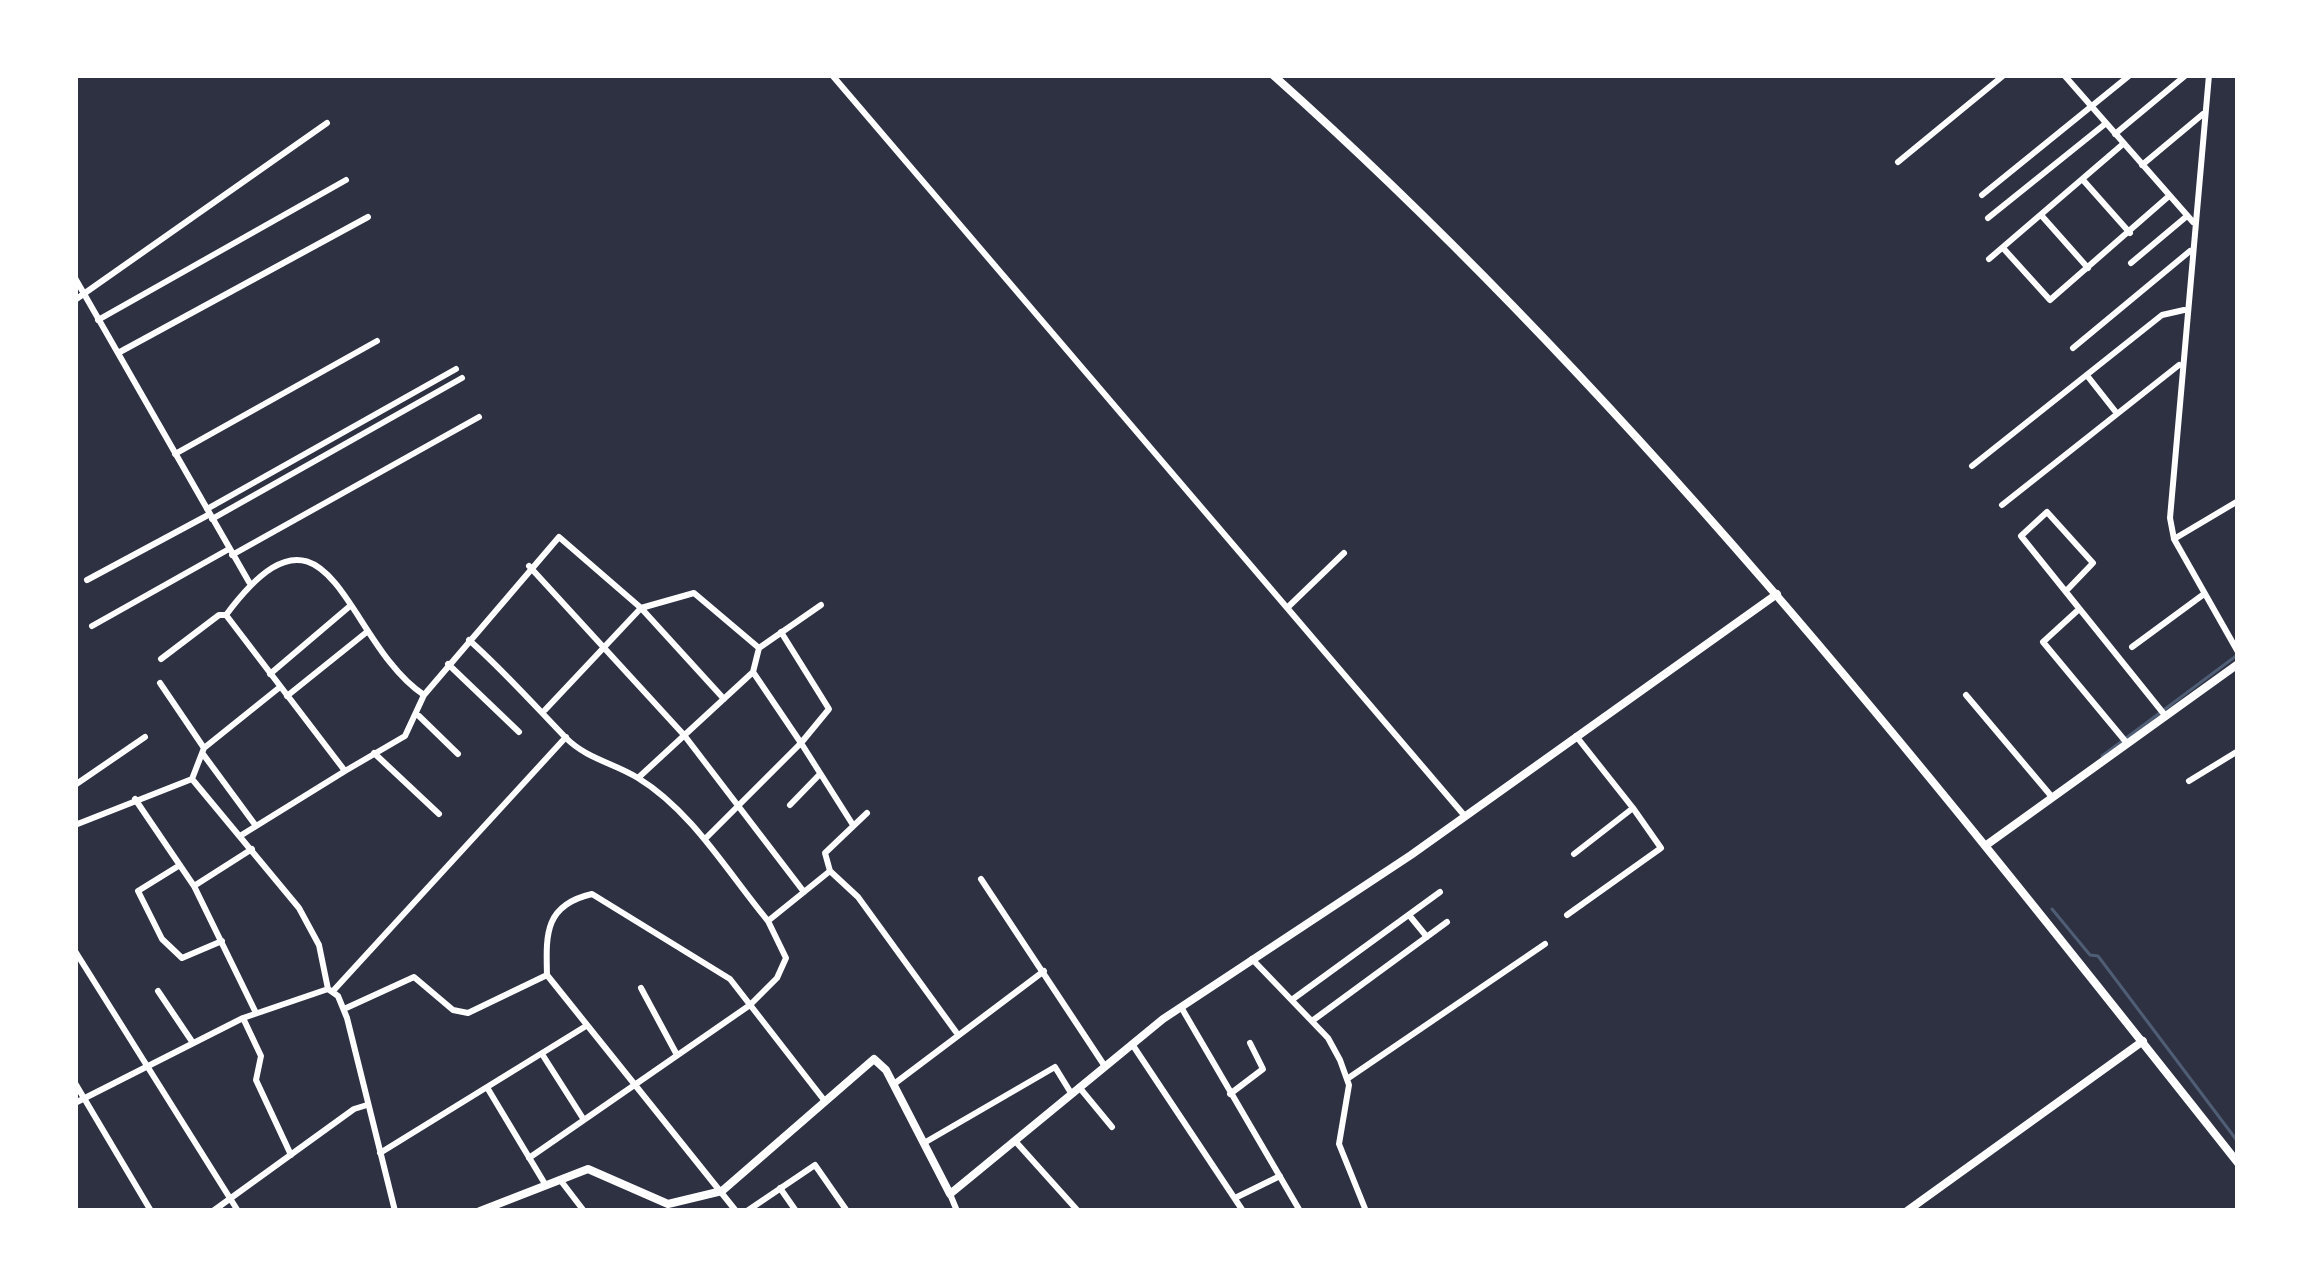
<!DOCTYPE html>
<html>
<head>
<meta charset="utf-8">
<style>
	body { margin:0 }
	#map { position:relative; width:2313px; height:1286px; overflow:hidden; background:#2d3142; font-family:Barlow,sans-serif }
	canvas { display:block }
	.frame { position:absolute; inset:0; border:78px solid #fff; pointer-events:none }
</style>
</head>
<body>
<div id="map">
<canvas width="2313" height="1286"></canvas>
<div class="frame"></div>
</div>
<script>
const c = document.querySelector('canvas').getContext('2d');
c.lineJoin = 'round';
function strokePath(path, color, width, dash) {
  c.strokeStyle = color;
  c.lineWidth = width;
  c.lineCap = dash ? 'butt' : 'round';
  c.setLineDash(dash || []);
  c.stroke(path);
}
strokePath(new Path2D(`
	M2102 756 2236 656
	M2052 909 2090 955 2098 956 2238 1142`), '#4f5d75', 3);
strokePath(new Path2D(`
	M832 75 1464 815
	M2064 75 2193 222
	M2209 75 2170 518 2174 539 2238 652
	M2115 134 2186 75
	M1898 162 2004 75
	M2142 165 2203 114
	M2083 180 2130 233
	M1982 195 2130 75
	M2041 215 2088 268
	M1988 218 2105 124
	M2003 248 2050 300 2169 196
	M1989 259 2123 144
	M2131 263 2187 216
	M75 278 249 582
	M75 300 327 123
	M98 320 346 180
	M2073 348 2190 251
	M118 353 368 217
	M2089 378 2115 411
	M175 454 377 341
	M1972 466 2162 315 2184 310
	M2002 505 2179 365
	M207 509 456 369
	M212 519 462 378
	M2174 539 2238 501
	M232 555 479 417
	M529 566 684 735 804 892
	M87 580 210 514
	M2068 589 2093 563 2047 512 2021 536 2164 714
	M1287 608 1344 553
	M2077 611 2043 642 2126 742
	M92 626 229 549
	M469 640C504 671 534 705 566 738 587 759 614 763 638 778 692 811 728 873 768 921
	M2132 647 2204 594
	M759 648 753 672 801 743 829 709 781 632
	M161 659 219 615H225
	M448 664 519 732
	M270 674 350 606
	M1966 695 2052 797
	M287 696 368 631
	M545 710 641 608 724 699
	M419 716 458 754
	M204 748 280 687
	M374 753 439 814
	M203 754 256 826
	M345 771 405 736 424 695
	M638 778 753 672
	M192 779 299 908 319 945 328 989 338 996 347 1018 395 1211
	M2189 781 2238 751
	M75 785 145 737
	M135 799 194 886 256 1013
	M790 805 820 774
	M75 825 192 779 204 748 160 683
	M240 836 345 771 226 615C331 474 344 642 424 695L559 537 641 608 694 593 759 648 821 605
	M705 839 801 743 853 825
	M1574 854 1633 808 1576 736
	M180 865 138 891 162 939 182 958 222 941
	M830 871 825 853 867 813
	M981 879 1104 1065
	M194 886 252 849
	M1409 915 1427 937
	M1567 915 1661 848 1633 808
	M75 951 238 1211
	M1252 959 1328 1038 1340 1060 1349 1085 1339 1144 1366 1211
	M641 988 677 1055
	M158 991 193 1043
	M333 991 566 737
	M1293 999 1440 892
	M1181 1007 1300 1211
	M344 1009 414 977 453 1010 468 1013 547 975
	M243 1018 261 1056 256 1080 291 1155
	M1312 1021 1447 922
	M1132 1044 1243 1211
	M542 1054 584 1120
	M1347 1079 1545 944
	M75 1083 151 1211
	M894 1084 1044 971
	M1079 1087 1112 1127
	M488 1089 545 1184
	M1230 1094 1263 1069 1250 1043
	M75 1103 243 1018 328 989
	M1016 1142 1078 1211
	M924 1143 1055 1067 1071 1093
	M380 1153 586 1026
	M529 1158 750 1005 777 978 786 958 768 921 830 871 858 897 956 1032
	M561 1181 584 1211
	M780 1188 796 1211
	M950 1194 957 1211
	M1235 1198 1280 1176
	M213 1211 354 1109 367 1105
	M736 1211 547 975C546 935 544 905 592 894L730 979 824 1100
	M747 1211 815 1165 847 1211`), '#fff', 6);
strokePath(new Path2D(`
	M480 1211 588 1169 668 1204 722 1191 874 1059 886 1070 950 1194 1163 1019 1411 855 1777 594`), '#fff', 8);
strokePath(new Path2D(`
	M1273 75C1636 399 1937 783 2238 1163
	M1985 846 2238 664
	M1907 1211 2143 1041`), '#fff', 8);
</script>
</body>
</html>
